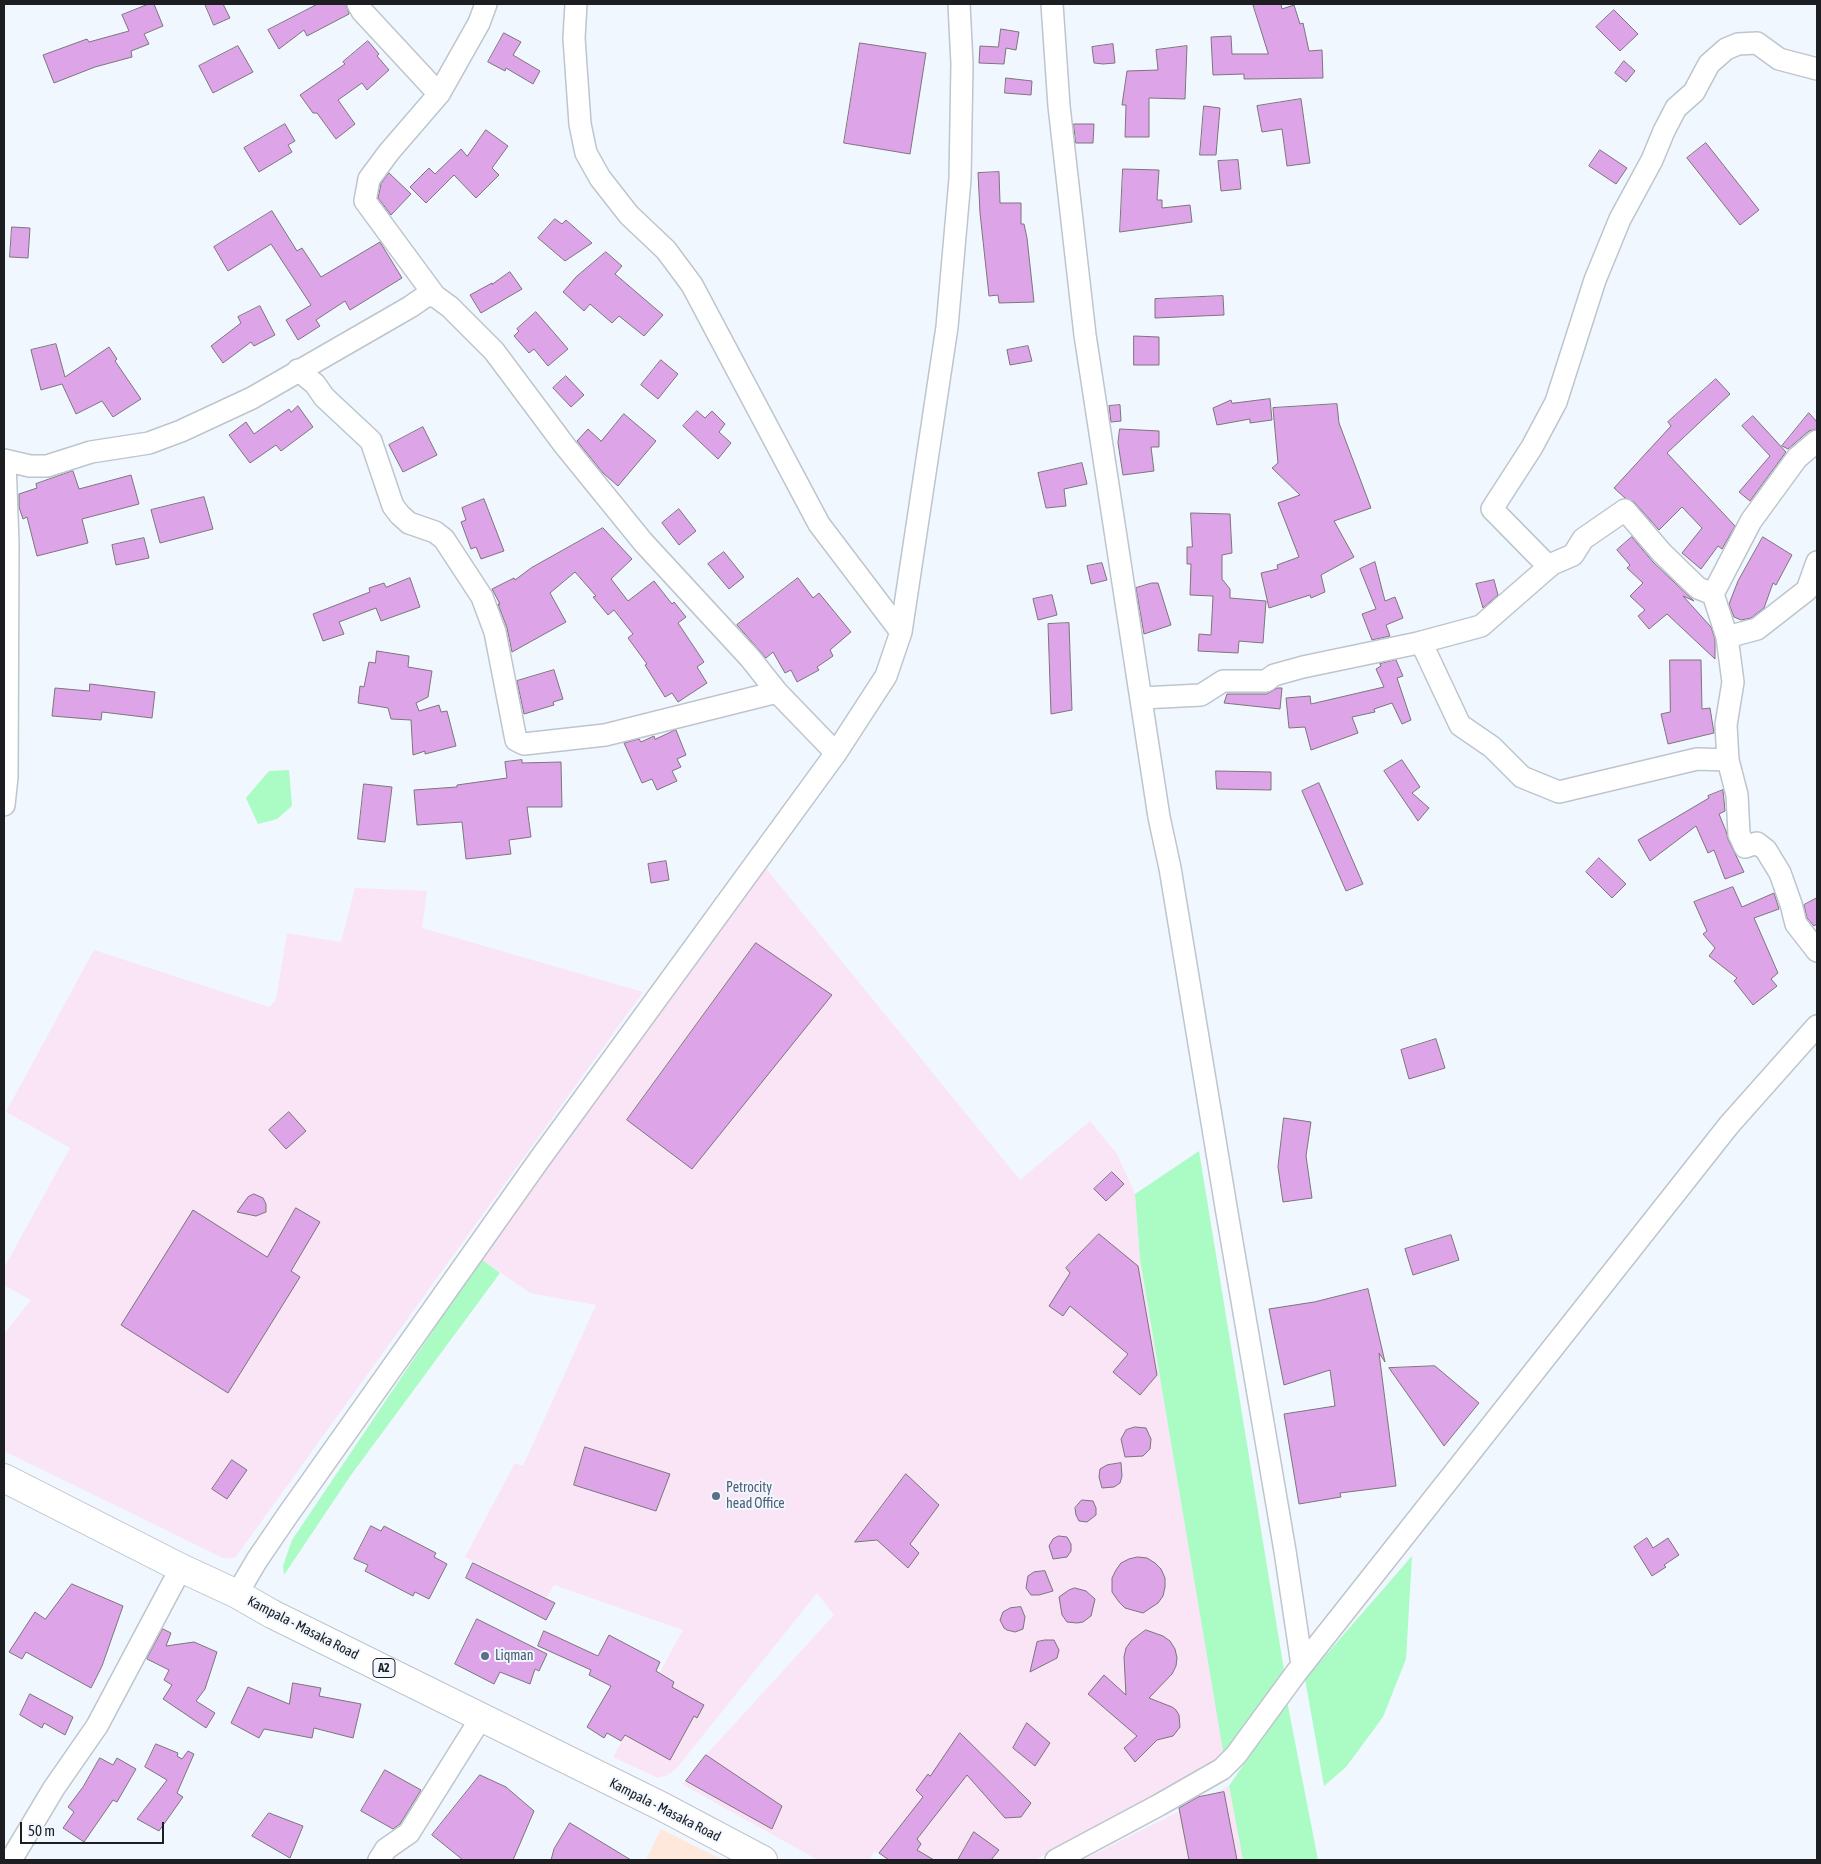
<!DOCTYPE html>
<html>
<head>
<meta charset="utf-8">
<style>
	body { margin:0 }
	#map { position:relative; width:1821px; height:1864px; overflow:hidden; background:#f1f7fe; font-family:"Asap Condensed",sans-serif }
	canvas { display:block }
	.frame { position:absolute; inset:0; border:5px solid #1c1e21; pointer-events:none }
	.scale { position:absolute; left:20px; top:1822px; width:144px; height:22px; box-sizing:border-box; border:2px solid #1c1e21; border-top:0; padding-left:6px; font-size:15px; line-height:18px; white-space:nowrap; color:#1c1e21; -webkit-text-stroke:4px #f1f7fe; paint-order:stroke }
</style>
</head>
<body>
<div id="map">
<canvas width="1821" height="1864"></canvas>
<div class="frame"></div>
<div class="scale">50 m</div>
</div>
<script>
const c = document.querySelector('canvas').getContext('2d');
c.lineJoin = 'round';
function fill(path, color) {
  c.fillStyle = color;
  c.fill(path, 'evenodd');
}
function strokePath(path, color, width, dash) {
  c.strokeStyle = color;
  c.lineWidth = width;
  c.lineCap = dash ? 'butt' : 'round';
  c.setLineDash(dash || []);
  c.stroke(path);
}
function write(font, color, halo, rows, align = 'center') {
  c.font = font + ' "Asap Condensed",sans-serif';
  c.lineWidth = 4;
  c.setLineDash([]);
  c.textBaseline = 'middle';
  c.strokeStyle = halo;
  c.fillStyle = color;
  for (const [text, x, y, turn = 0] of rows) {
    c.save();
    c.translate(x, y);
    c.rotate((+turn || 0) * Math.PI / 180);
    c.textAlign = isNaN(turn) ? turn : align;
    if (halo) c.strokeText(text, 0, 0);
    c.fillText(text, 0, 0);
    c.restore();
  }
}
fill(new Path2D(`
	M661 1829 723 1860H646Z`), '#fee7db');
fill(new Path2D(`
	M764 866 1020 1180 1090 1121 1117 1154 1135 1194 1140 1259 1224 1757 1035 1860H888L874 1851 869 1860H818L682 1784 686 1781 773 1829 781 1806 706 1755 834 1615 817 1593 676 1769 668 1775 658 1778 613 1757 683 1630 554 1585 546 1598 465 1557 515 1463 523 1466 596 1305 530 1293 481 1259Z
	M355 888 427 891 422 928 643 992 235 1558H223L4 1451V1334L31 1300 4 1285V1268L70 1148 6 1112 94 950 269 1007 276 1000 287 933 341 942Z
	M1229 1786 1243 1860H1083Z`), '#f9e5f5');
fill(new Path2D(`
	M289 770 292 806 277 819 258 824 246 798 269 771Z
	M1199 1151 1284 1670 1224 1757 1140 1259 1135 1194Z
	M481 1259 500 1273 351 1475 284 1575 283 1566 292 1540Z
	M1412 1556 1406 1659 1383 1717 1346 1767 1324 1786 1305 1679Z
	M1287 1701 1318 1860H1243L1229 1786Z`), '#abfbc5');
const building = new Path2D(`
	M149 4H154L163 26 144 34 149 44 131 51 132 57 95 67 54 83 43 55 87 39 89 42 129 31 122 15Z
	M205 4H223L230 18 214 25Z
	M318 4H346L349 14 307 36 304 30 279 49 268 30Z
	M1253 4H1281L1282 9 1294 5 1300 24 1303 23 1309 51 1322 50 1323 78 1244 79V74L1213 75 1211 37 1231 36 1232 54H1268Z
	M1614 10 1638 34 1620 51 1596 27Z
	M1001 29 1019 32 1016 50 1006 48 1004 64 979 63 980 46 998 47Z
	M504 33 521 42 513 55 540 71 533 84 506 68 505 71 488 62Z
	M368 41 379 54 377 56 389 70 367 90 362 83 338 100 355 124 336 139 317 113H313L300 95 345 64 343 62Z
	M860 43 926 53 910 154 844 143Z
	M1113 44 1115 63 1103 64 1094 63 1092 47Z
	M238 46 253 72 213 93 199 66Z
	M1187 46 1185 99 1149 98V137H1125L1126 105H1122L1127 71 1158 70 1156 50Z
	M1624 61 1635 71 1626 82 1615 73Z
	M1006 78 1032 81 1031 95 1005 93Z
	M1301 99 1310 163 1287 166 1282 129 1262 132 1257 106Z
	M1204 106 1220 108 1216 155H1200Z
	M285 124 295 141 288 145 292 152 259 172 244 148Z
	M1074 124H1094L1093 143H1076Z
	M486 130 508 146 492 168 499 175 476 198 454 175 426 203 410 187 429 168 435 174 461 149 467 156Z
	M1706 143 1759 210 1740 225 1687 158Z
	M1600 150 1627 168 1616 184 1589 166Z
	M1238 160 1241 189 1221 191 1218 161Z
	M1123 169 1159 170 1157 200H1162V208L1190 205 1192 222 1120 232Z
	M999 172 1000 203H1021V224H1024L1027 238 1034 302 999 303 998 295 989 296 980 213 978 173Z
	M389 173 411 194 391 215 378 198 381 184Z
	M272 211 297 251 302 248 321 277 380 242 402 278 350 310 345 301 316 320 320 326 298 340 286 320 311 305 271 244 228 271 214 247Z
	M555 219 562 224 566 220 592 243 565 261 538 238Z
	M12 227 30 228 28 258 10 257Z
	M606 252 622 266 615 274 663 315 644 336 619 316 612 323 590 304 584 311 563 292 576 277Z
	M510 272 522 289 481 313 470 295 492 283V284Z
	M1223 296 1224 315 1155 318V299Z
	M260 306 275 335 254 346 251 342 223 363 211 346 241 323 238 317Z
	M536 312 568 349 548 366 534 349 529 353 514 336 519 331 517 329Z
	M1134 336 1159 337V365H1134Z
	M56 344 65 377 109 347 117 359 115 361 141 399 113 417 102 401 76 414 62 384 41 390 31 350Z
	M1028 346 1032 361 1010 365 1007 350Z
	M661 360 678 374 658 399 641 385Z
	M566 376 584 395 571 407 553 388Z
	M1716 379 1730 394 1667 453 1735 526 1722 549 1718 546 1701 569 1682 553 1702 528 1682 507 1659 530 1634 502 1625 498 1614 488 1671 426 1668 422Z
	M1270 399 1272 420 1250 423V419L1217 425 1213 408 1231 400 1232 403Z
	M1337 404 1339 423 1371 508 1334 521 1354 557 1321 575 1325 592 1311 598 1310 595 1269 608 1261 573 1278 569 1277 565 1299 557 1278 503 1300 495 1272 468 1278 463 1273 408Z
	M1120 405 1121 421 1111 422 1109 406Z
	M298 406 313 427 281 451 276 445 250 463 229 435 246 422 254 434 289 409 291 412Z
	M697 411 705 418 712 411 725 424 719 432 731 443 718 459 683 426Z
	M1809 413 1817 422V429L1809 431 1788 449 1782 446Z
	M624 414 656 441 618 486 603 473 577 441 588 429 601 441Z
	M1753 416 1786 452 1750 501 1739 492 1770 456 1742 426Z
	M423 427 437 455 403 472 389 445Z
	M1120 429 1159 431V447H1151L1154 471 1123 475 1118 443Z
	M1082 463 1087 484 1064 489 1066 506 1046 508 1038 473Z
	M73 471 79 489 131 475 139 504 82 519 88 543 37 556 27 517 23 519 19 507V494L37 488 36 484Z
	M204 497 213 529 160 543 151 510Z
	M484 499 504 551 481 559 476 547 471 549 461 522 466 520 462 508Z
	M679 509 696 531 679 545 662 523Z
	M1191 513 1230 514 1232 553 1222 555V579L1230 589V598L1266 601 1263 643 1239 641 1238 653 1198 651 1199 634 1211 635 1213 596 1190 595 1191 564H1187V547H1192Z
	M603 528 632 559 611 579 628 601 654 581 672 604 674 602 686 617 678 623 704 662 697 667 707 683 678 702 672 693 665 697 645 665 647 664 628 638 633 634 614 610 608 615 593 597 596 596 575 572 550 593 566 622 512 652 507 628 498 604H500L492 589 514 578 515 580 531 568Z
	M1632 537 1653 562 1694 601 1683 596 1711 627 1715 639V659L1667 614 1649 629 1638 616 1645 610 1630 596 1643 583 1627 568 1630 565 1617 550Z
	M1763 537 1792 555 1776 585 1773 583 1764 608 1751 618 1741 620 1734 617 1729 604 1738 581Z
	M144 538 149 558 116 565 112 545Z
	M724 552 744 577 729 589 708 564Z
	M1375 562 1385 601 1395 597 1403 618 1386 625 1390 636 1372 640 1362 614 1376 609 1360 569Z
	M1102 563 1107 580 1091 584 1087 566Z
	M410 578 420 607 381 621 376 608 339 622 344 634 323 641 313 614 370 592 369 588 384 583 386 587Z
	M798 578 813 598 819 593 851 632 830 650 833 656 817 667 819 670 797 682 791 670 785 673 773 652 766 658 737 625Z
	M1494 580 1498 595 1483 608 1476 584Z
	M1152 583H1158L1171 625 1144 634 1136 588Z
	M1052 595 1057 615 1038 620 1033 599Z
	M1069 623 1072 710 1051 714 1048 624Z
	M377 651 409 656 408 667 432 671 428 697 416 703 419 711 439 705 441 712 447 711 456 746 425 754V751L413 755 411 720 391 719 388 708 358 703 360 686 364 687 369 662 375 663Z
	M1396 660 1403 676 1397 678 1411 720 1402 724 1392 703 1374 709 1375 712 1352 717 1358 733 1311 750 1305 727 1289 728 1286 698 1310 696 1311 704 1384 687 1376 669 1381 666 1380 664Z
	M1670 660H1701L1702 709 1710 708 1714 733 1668 744 1661 714 1670 712Z
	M554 670 563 699 553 702 554 705 524 714 517 681Z
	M90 684 155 692 152 718 102 712 101 720 52 716 55 688 89 691Z
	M1278 688H1282L1280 709 1224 703 1227 694H1266Z
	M676 730 686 755 677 759 681 767 672 771 677 781 657 790 652 779 642 783 624 743 639 739 641 742 654 736 655 739Z
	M522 760V763L561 762 562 807H527L531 837 509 840 511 854 466 859 462 822 417 825 414 790 457 787V785L507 778 505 762Z
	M1402 760 1420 787 1412 793 1429 808 1418 821 1384 771Z
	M1216 771 1271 772V790L1217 789Z
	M1319 783 1363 884 1346 891 1302 791Z
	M364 784 392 787 385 842 358 839Z
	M1723 790 1725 811 1719 814 1726 831 1728 839 1744 872 1725 879 1714 850 1708 853 1696 826 1650 861 1638 840 1709 798 1708 796Z
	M1599 858 1626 884 1612 898 1586 872Z
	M666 861 669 880 651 883 648 864Z
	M1733 887 1742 907 1774 893 1779 909 1754 918 1778 973 1771 979 1777 986 1753 1005 1734 981 1737 978 1709 956 1715 948 1703 934 1707 931 1694 902Z
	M1817 898V924L1814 926 1807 918 1804 905Z
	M756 943 832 995 692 1169 627 1120Z
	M1436 1039 1445 1068 1409 1079 1401 1050Z
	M289 1112 306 1131 286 1149 269 1130Z
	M1284 1118 1311 1122 1306 1156 1312 1198 1283 1202 1278 1167Z
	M1112 1172 1124 1184 1106 1201 1094 1189Z
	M254 1194 263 1198 266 1204V1212L256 1216 237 1212 248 1197Z
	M296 1208 320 1222 291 1271 300 1277 228 1393 121 1325 193 1210 267 1257Z
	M1099 1234 1138 1266 1157 1375 1140 1395 1113 1372 1128 1354 1070 1306 1063 1316 1049 1306 1070 1273 1066 1268Z
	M1451 1235 1459 1260 1413 1275 1405 1249Z
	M1368 1289 1385 1362 1379 1353 1396 1486 1340 1493 1341 1497 1299 1504 1284 1414 1335 1406 1330 1370 1284 1385 1269 1309 1314 1302Z
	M1435 1366 1479 1403 1444 1446 1389 1368Z
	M1135 1427 1146 1428 1151 1439 1150 1449 1143 1456 1125 1457 1121 1439 1126 1430Z
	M585 1447 670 1474 656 1511 574 1485Z
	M232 1460 247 1470 227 1499 212 1489Z
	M1121 1463 1122 1476 1120 1483 1114 1487 1102 1488 1099 1477 1100 1469 1107 1465Z
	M906 1474 939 1505 910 1544 919 1553 908 1568 877 1540 855 1542Z
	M1082 1500 1093 1501 1096 1508V1515L1087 1522 1079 1521 1076 1515 1075 1508Z
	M371 1526 381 1531 384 1526 436 1553 434 1557 447 1564 429 1599 415 1592 413 1596 365 1571 368 1565 354 1559Z
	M1059 1536 1067 1537 1071 1544V1551L1067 1557 1053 1559 1049 1546 1053 1539Z
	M1647 1538 1653 1548 1668 1538 1679 1555 1664 1565 1666 1567 1652 1576 1634 1547Z
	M1138 1557 1147 1558 1155 1563 1161 1569 1165 1578V1587L1163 1596 1158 1603 1143 1613 1125 1608 1119 1602 1112 1592V1578L1116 1570 1121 1563 1129 1559Z
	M473 1563 555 1603 546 1620 466 1578Z
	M1045 1571 1053 1591 1039 1595H1031L1026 1588 1028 1576 1034 1572Z
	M72 1584 123 1606 102 1666 91 1688 26 1652 22 1659 9 1652 35 1612 45 1619Z
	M1075 1588 1086 1591 1095 1599 1091 1616 1083 1622 1077 1623 1067 1622 1062 1615 1059 1597 1069 1590Z
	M1021 1607 1025 1617 1023 1629 1015 1632 1007 1630 1004 1628 1000 1620 1003 1612 1010 1608Z
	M477 1619 547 1654 539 1671 535 1669 530 1684 500 1672 494 1684 455 1664Z
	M163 1629 171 1633 166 1646 194 1642 217 1652 205 1689 196 1701 215 1713 206 1728 163 1699 172 1685 164 1680 169 1670 147 1659Z
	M1146 1630 1163 1636 1170 1641 1175 1649 1177 1658 1176 1666 1172 1674 1149 1698 1172 1707 1176 1710 1179 1715 1180 1727 1173 1736 1157 1740 1135 1762 1124 1748 1137 1736 1088 1694 1104 1675 1126 1695 1124 1657 1126 1648 1131 1641Z
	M544 1631 598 1656 609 1635 660 1662 656 1671 674 1682 672 1687 704 1705 697 1718 694 1716 670 1760 625 1735 621 1741 607 1733 604 1738 587 1727 611 1686 589 1675 591 1670 538 1646Z
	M1045 1640H1054L1059 1650 1057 1658 1030 1672 1037 1642Z
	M293 1683 321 1688 319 1696 361 1704 353 1738 314 1728 312 1738 264 1729 259 1738 231 1723 248 1687 289 1704Z
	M30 1694 73 1717 65 1735 44 1723 42 1728 20 1715Z
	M1027 1723 1050 1743 1035 1766 1013 1748Z
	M960 1733 1031 1803 1021 1817 1005 1818 967 1775 917 1839 921 1844 917 1850 934 1860H889L879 1853 923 1797 916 1790 928 1774 930 1776Z
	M156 1744 178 1753 177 1756 182 1759 188 1751 194 1754 177 1793 183 1797 159 1831 137 1819 167 1780 145 1767Z
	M706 1755 782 1806 772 1829 686 1781Z
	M100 1758 113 1765 117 1758 136 1769 117 1802 113 1800 84 1842 63 1828 74 1812 68 1807 83 1787Z
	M385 1770 421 1790 400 1824 393 1829 361 1811Z
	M480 1775 506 1787 534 1811 513 1860H463L432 1835Z
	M1224 1792 1237 1860H1189L1179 1808 1198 1797Z
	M269 1813 303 1826 290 1858 252 1836Z
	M570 1823 631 1860H551L554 1849Z
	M974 1832 999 1850 991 1860H958Z`);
fill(building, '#dda4e7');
strokePath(building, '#7c757d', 1);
const minor = new Path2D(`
	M358 4 362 11 439 94
	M1052 4 1059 106 1085 335 1159 817 1170 868 1227 1213 1285 1551 1302 1665
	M435 296 365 201 369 179 389 152 439 94 479 23 486 4
	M298 370 315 384 324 397 371 441 393 506 400 515 409 523 435 532 444 539 482 597 495 632 516 740 524 744 605 735 777 692
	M1817 441 1797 458 1751 521 1713 594 1727 637 1757 629 1807 590 1817 562
	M4 460 30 466H47L91 452 149 443 181 431 252 398 410 307 426 296H435L450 307 494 351 565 446 643 542 750 658 777 692 836 753
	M1549 567 1492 509 1532 447 1556 402 1595 280 1620 219 1652 160 1664 131 1676 108 1694 92 1709 64 1726 49 1738 44 1757 43 1779 59 1817 69
	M901 632 947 327 960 179 962 64 959 4
	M1421 642 1460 725 1492 747 1522 777 1559 792 1697 759 1728 760 1726 725 1733 682 1727 637
	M1142 698 1201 695 1223 681H1266L1274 675 1303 667 1418 643 1481 626 1552 564 1573 555 1583 539 1625 510 1662 553 1698 588 1713 594
	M1728 760 1737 795 1739 834 1745 847 1757 843 1766 850 1780 873 1791 904 1796 924 1817 951
	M4 805 7 777 8 543 5 461
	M237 1594 257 1560 287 1516 539 1160 836 753 886 676 901 632 819 524 692 285 666 250 629 215 600 178 586 153 580 124 574 38 576 4
	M11 1860 54 1788 97 1726 181 1568
	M379 1860 386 1849 409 1833 481 1718
	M1056 1860 1159 1805 1222 1769 1236 1755 1296 1673 1729 1125 1817 1026`);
const trunk = new Path2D(`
	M4 1478 181 1568 237 1594 272 1614 663 1807 763 1860`);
strokePath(minor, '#bdc5cd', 24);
strokePath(trunk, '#bdc5cd', 30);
strokePath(minor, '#fff', 21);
strokePath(trunk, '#fff', 28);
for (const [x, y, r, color] of [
	[716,1496,5,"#5c6f8a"],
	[485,1656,5,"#5c6f8a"]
]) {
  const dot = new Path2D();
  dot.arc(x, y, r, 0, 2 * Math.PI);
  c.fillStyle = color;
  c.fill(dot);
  strokePath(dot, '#f1f7fe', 2);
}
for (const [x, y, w] of [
	[384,1668,22]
]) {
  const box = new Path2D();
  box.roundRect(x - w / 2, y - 9.5, w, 19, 4);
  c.fillStyle = '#f1f7fe';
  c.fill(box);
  strokePath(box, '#1c1e21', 1);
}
write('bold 12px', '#1c1e21', null, [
	["A2",384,1668]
]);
write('14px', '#4e5e75', '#f1f7fe', [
	["Petrocity",726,1488],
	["head Office",726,1504],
	["Liqman",495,1656]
], 'left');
write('14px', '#1c1e21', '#f1f7fe', [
	["Kampala - Masaka Road",303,1628,27],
	["Kampala - Masaka Road",665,1810,27]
]);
</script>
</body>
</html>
